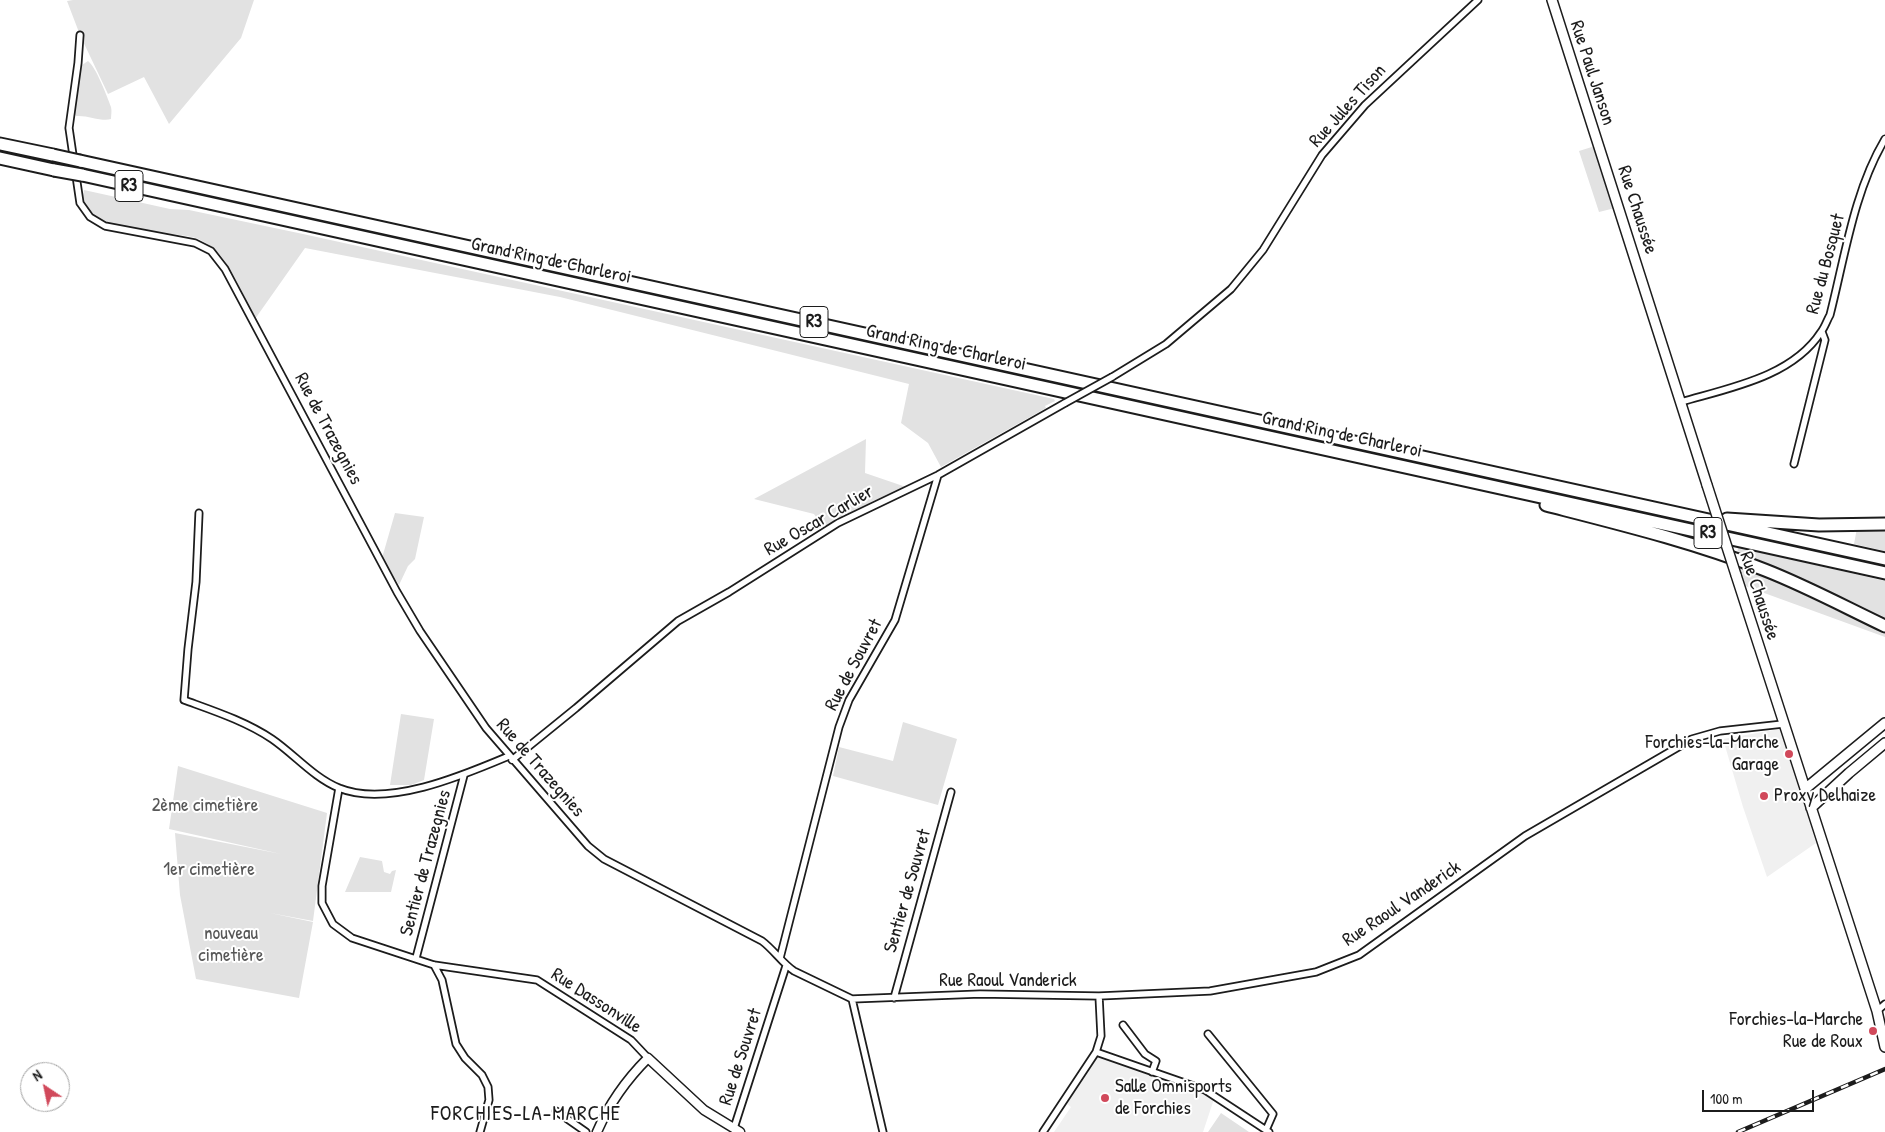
<!DOCTYPE html>
<html>
<head>
<meta charset="utf-8">
<style>
	body { margin:0 }
	#map { position:relative; width:1885px; height:1132px; overflow:hidden; background:#fff; font-family:"Patrick Hand",sans-serif }
	canvas { display:block }
	.north { position:absolute; left:20px; top:1062px; width:50px; height:50px; box-sizing:border-box; background:#fff; border:1px solid #a4a4a4; border-radius:50%; rotate:326deg; font-size:14px; font-weight:700; line-height:20px; text-align:center; color:#1c1c1c }
	.north::after { content:''; display:block; margin:auto; width:18px; height:22px; background:#d1495b; clip-path:polygon(50% 0,100% 100%,50% 72%,0 100%) }
	.scale { position:absolute; left:1702px; top:1090px; width:112px; height:22px; box-sizing:border-box; border:2px solid #1c1c1c; border-top:0; padding-left:6px; font-size:15px; line-height:18px; white-space:nowrap; color:#1c1c1c; -webkit-text-stroke:4px #fff; paint-order:stroke }
</style>
</head>
<body>
<div id="map">
<canvas width="1885" height="1132"></canvas>
<div class="north">N</div>
<div class="scale">100 m</div>
</div>
<script>
const c = document.querySelector('canvas').getContext('2d');
c.lineJoin = 'round';
function fill(path, color) {
  c.fillStyle = color;
  c.fill(path, 'evenodd');
}
function strokePath(path, color, width, dash) {
  c.strokeStyle = color;
  c.lineWidth = width;
  c.lineCap = dash ? 'butt' : 'round';
  c.setLineDash(dash || []);
  c.stroke(path);
}
function write(font, color, halo, rows, align = 'center') {
  c.font = font + ' "Patrick Hand",sans-serif';
  c.lineWidth = 4;
  c.setLineDash([]);
  c.textBaseline = 'middle';
  c.strokeStyle = halo;
  c.fillStyle = color;
  for (const [text, x, y, turn = 0] of rows) {
    c.save();
    c.translate(x, y);
    c.rotate((+turn || 0) * Math.PI / 180);
    c.textAlign = isNaN(turn) ? turn : align;
    if (halo) c.strokeText(text, 0, 0);
    c.fillText(text, 0, 0);
    c.restore();
  }
}
fill(new Path2D(`
	M1780 729 1816 843 1767 877 1743 807 1723 739Z
	M1096 1052 1215 1096 1203 1132H1054L1071 1107 1063 1101Z`), '#f0f0f0');
fill(new Path2D(`
	M73 0H254L241 38 169 124 144 77 108 94 80 35 67 1Z
	M88 61C96 67 107 96 111 107 112 111 111 115 111 119 102 122 88 115 76 116L73 112 82 65Z
	M1595 146 1615 208 1599 212 1579 151Z
	M84 190 170 209 189 210 303 234 1054 399 1055 401 1045 406 1046 408 941 467 928 443 901 423 909 384 560 297 305 248 255 319C245 299 230 261 212 247 208 244 201 240 196 238 171 230 73 235 84 190Z
	M866 439 865 473 906 487 873 501 824 529 814 514 754 499Z
	M395 513 424 517 415 559 408 566 399 585 382 558Z
	M1885 527V551L1854 544 1857 528Z
	M1738 547 1885 581V621L1737 556Z
	M1740 568 1784 585 1885 634V637L1745 586Z
	M401 714 434 719 424 780 411 785H390Z
	M903 722 957 739 938 805 833 776 839 747 893 761Z
	M178 766 327 813 313 921 270 913 313 922 299 998 196 979 180 895 175 833 281 854 169 829Z
	M360 857 382 861 384 872 390 874 392 871 396 870 391 892H345Z
	M1221 1113 1249 1132H1208Z`), '#e2e2e2');
const minor = new Path2D(`
	M80 35 78 63 69 128 80 203 90 217 105 226 195 243 211 251 225 269 397 592 420 631 486 728 588 846 604 859 762 941C774 950 782 963 794 971L852 999 980 994 1099 996 1210 991 1316 972 1359 955 1525 836 1692 739 1720 731 1783 724
	M1112 377 1166 344 1231 289 1263 250 1322 155 1365 105 1478 0
	M1681 402C1729 388 1792 377 1821 332 1825 327 1827 320 1830 315 1845 256 1854 191 1885 139
	M1794 464 1825 340 1822 332
	M199 513 196 582 188 649 184 700C214 711 245 721 272 739 294 754 314 778 339 788 388 808 464 775 509 756
	M512 760 576 708 678 621 729 592 838 523 938 475 1065 403
	M339 788 322 886V903L333 924 352 938 434 965 537 980 631 1040 648 1058
	M416 958 464 775
	M780 958 839 727 849 700 895 620 938 475
	M434 965 442 980 456 1044 465 1058 482 1075 488 1087 489 1100 480 1132
	M894 998 951 792
	M852 999 883 1132
	M1877 1011 1885 1004
	M1123 1025 1145 1054 1156 1061 1152 1072
	M1208 1034 1273 1114 1266 1130
	M1096 1052 1205 1090 1269 1132
	M556 1111 586 1132
	M734 1128 786 966
	M1043 1132 1096 1052 1101 1036 1099 996`);
const tertiary = new Path2D(`
	M597 1132C609 1104 627 1079 648 1058L704 1110 740 1132`);
const secondary = new Path2D(`
	M1552 0 1707 485
	M1736 575 1877 1011 1885 1047
	M1805 789 1885 723
	M1811 808 1849 773 1885 743`);
const motorway = new Path2D(`
	M0 144 53 155
	M0 158 54 170
	M80 161 1885 559
	M82 175 1885 573
	M1546 505C1620 524 1694 542 1765 570 1806 586 1845 607 1885 626
	M1727 519 1819 525 1885 524`);
strokePath(minor, '#1c1c1c', 9);
strokePath(tertiary, '#1c1c1c', 11);
strokePath(secondary, '#1c1c1c', 12);
strokePath(motorway, '#1c1c1c', 15);
strokePath(minor, '#fff', 5.5);
strokePath(tertiary, '#fff', 8);
strokePath(secondary, '#fff', 9);
strokePath(motorway, '#fff', 11);
const rail = new Path2D(`
	M1738 1132 1885 1069`);
strokePath(rail, '#1c1c1c', 4.5);
strokePath(rail, '#fff', 2.5, [8]);
const minorBridge = new Path2D(`
	M1065 403 1112 377`);
const secondaryBridge = new Path2D(`
	M1707 485 1736 575`);
const motorwayBridge = new Path2D(`
	M53 155 80 161
	M54 170 82 175`);
strokePath(minorBridge, '#1c1c1c', 9, []);
strokePath(secondaryBridge, '#1c1c1c', 12, []);
strokePath(motorwayBridge, '#1c1c1c', 15, []);
strokePath(minorBridge, '#fff', 5.5);
strokePath(secondaryBridge, '#fff', 9);
strokePath(motorwayBridge, '#fff', 11);
for (const [x, y, r, color] of [
	[1789,754,5,"#d1495b"],
	[1764,796,5,"#d1495b"],
	[1873,1031,5,"#d1495b"],
	[1105,1098,5,"#d1495b"]
]) {
  const dot = new Path2D();
  dot.arc(x, y, r, 0, 2 * Math.PI);
  c.fillStyle = color;
  c.fill(dot);
  strokePath(dot, '#fff', 2);
}
for (const [x, y, w] of [
	[129,186,28],
	[814,322,28],
	[1708,533,28]
]) {
  const box = new Path2D();
  box.roundRect(x - w / 2, y - 15.5, w, 31, 4);
  c.fillStyle = '#fff';
  c.fill(box);
  strokePath(box, '#1c1c1c', 1);
}
write('bold 18px', '#1c1c1c', null, [
	["R3",129,186],
	["R3",814,322],
	["R3",1708,533]
]);
write('19px', '#1c1c1c', '#fff', [
	["Rue Paul Janson",1592,73,72],
	["Rue Jules Tison",1348,106,-48],
	["Rue Chaussée",1637,210,72],
	["Grand Ring de Charleroi",551,261,12],
	["Rue du Bosquet",1826,264,-75],
	["Grand Ring de Charleroi",946,348,12],
	["Rue de Trazegnies",328,429,62],
	["Grand Ring de Charleroi",1342,435,12],
	["Rue Oscar Carlier",819,521,-30],
	["Rue Chaussée",1759,596,72],
	["Rue de Souvret",854,665,-62],
	["Rue de Trazegnies",540,768,49],
	["Sentier de Trazegnies",426,863,-75],
	["Sentier de Souvret",908,891,-74],
	["Rue Raoul Vanderick",1402,904,-34],
	["Rue Raoul Vanderick",1008,981],
	["Rue Dassonville",596,1001,33],
	["Rue de Souvret",741,1057,-72]
]);
write('19px', '#1c1c1c', '#fff', [
	["Forchies-la-Marche",1779,743],
	["Garage",1779,765],
	["Proxy Delhaize",1774,796,"left"],
	["Forchies-la-Marche",1863,1020],
	["Rue de Roux",1863,1042],
	["Salle Omnisports",1115,1087,"left"],
	["de Forchies",1115,1109,"left"]
], 'right');
write('19px', '#575757', '#fff', [
	["2ème cimetière",205,806],
	["1er cimetière",209,870],
	["nouveau",231,934],
	["cimetière",231,956]
]);
c.letterSpacing = '1px';
write('21px', '#1c1c1c', '#fff', [
	["FORCHIES-LA-MARCHE",526,1114]
]);
c.letterSpacing = '0px';
</script>
</body>
</html>
